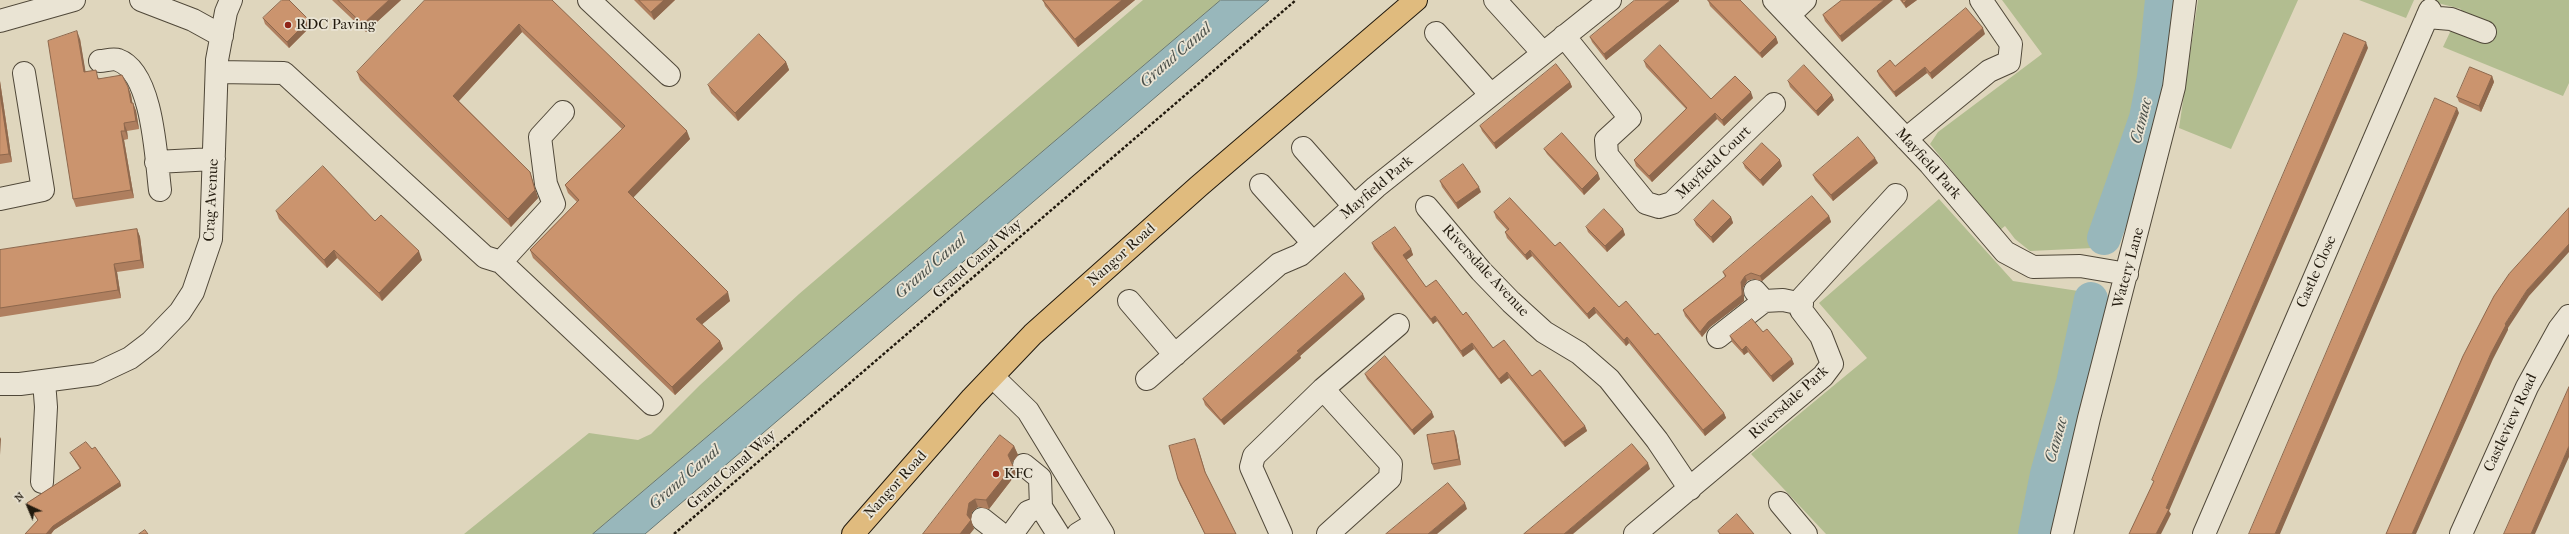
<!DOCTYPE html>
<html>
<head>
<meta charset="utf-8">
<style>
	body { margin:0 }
	#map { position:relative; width:2569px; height:534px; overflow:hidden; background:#dfd6bd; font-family:"IM FELL French Canon",serif }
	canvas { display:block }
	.north { position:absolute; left:8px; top:486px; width:40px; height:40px; -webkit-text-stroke:3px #eae4d4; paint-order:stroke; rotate:316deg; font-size:11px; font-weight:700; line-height:16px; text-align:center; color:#21190d }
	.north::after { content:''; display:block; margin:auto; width:14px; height:18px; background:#21190d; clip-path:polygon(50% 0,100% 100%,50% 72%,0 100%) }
</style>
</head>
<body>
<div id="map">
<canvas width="2569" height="534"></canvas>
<div class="north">N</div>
</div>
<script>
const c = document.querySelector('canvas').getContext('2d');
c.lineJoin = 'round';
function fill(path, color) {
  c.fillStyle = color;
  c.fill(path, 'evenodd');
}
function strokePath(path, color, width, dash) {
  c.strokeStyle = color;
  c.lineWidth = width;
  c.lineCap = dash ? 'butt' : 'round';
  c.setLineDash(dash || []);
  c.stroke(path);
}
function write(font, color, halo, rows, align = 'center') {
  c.font = font + ' "IM FELL French Canon",serif';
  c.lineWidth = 3.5;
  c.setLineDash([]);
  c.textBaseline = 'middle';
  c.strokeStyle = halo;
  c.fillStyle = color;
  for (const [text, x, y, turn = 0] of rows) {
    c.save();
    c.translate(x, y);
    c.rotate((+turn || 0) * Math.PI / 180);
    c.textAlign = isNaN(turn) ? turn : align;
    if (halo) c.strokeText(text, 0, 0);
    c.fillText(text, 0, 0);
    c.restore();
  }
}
fill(new Path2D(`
	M1143 0H1221L593 534H464L589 433 638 440 651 434 700 385 799 294Z
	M2002 0H2155L2139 120 2116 179 2093 248 2030 251 2015 239 2005 226 2000 230 1930 144 1938 132 2042 54Z
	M2198 0H2298L2231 149 2179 128Z
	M2359 0H2414L2406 18Z
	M2426 0H2569V83L2563 96 2443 47 2461 9Z
	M1939 199 2013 281 2085 292 2075 336 2068 382 2043 472 2030 534H1826L1751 454 1867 358 1819 303Z`), '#b2bd90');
const water = new Path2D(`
	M1221 0H1269L645 534H593Z`);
fill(water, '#98b7bb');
strokePath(water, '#687875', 1);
strokePath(new Path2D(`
	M2104 238 2146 118 2154 77 2162 0
	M2035 534 2047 474 2073 383 2091 299`), '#98b7bb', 34);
const minor = new Path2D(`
	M141 0 193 20 222 36
	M589 0 669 75
	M1495 0 1543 53
	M1774 0 1930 164 2005 252 2033 267 2080 266 2127 274
	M1789 15 1805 0
	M2427 17 2451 19 2485 32
	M0 21 74 0
	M1436 33 1491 95
	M1564 36 1630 118 1606 140 1607 155 1646 203 1659 207 1672 203 1774 104
	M100 61C105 61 113 58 118 60 153 72 156 158 160 190
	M217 72 284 73 485 257 501 262 652 404
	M1906 139 1989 71 2009 62 2011 44 1981 0
	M1303 148 1354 206
	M156 162 214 159
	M1261 185 1313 243
	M0 199 43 190 24 73
	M1427 207 1481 271 1511 302 1544 332 1579 353 1609 379 1657 440 1690 489
	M501 262 554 204 546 184 540 137 563 112
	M1755 291 1764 301 1783 300 1802 304
	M1129 301 1175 355
	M1718 337 1764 301
	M994 378 1028 411 1103 534
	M1147 379 1279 264 1300 255 1376 187 1610 0
	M0 384H20L96 374 130 358 151 342 180 312 193 292 211 239 217 60 226 12 231 0
	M1323 389 1391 464 1390 478 1328 534
	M1024 465 1040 478 1041 507
	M42 482 46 407 44 381
	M1780 503 1806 534
	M982 519 1001 534
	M1012 534 1028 512 1041 507 1058 534
	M1078 534 1096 523
	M1281 534 1251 467 1254 456 1323 389 1398 325
	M1635 534 1823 376 1832 364 1821 336 1801 310 1802 298 1896 195
	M2062 534 2089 418 2174 87 2185 0
	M2204 534 2430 10
	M2461 534 2527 387 2559 329 2569 316`);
const major = new Path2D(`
	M853 534 972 398 1033 334 1199 186 1416 0`);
strokePath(minor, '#504839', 24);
strokePath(major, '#21190d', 24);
strokePath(new Path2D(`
	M674 534 1296 0`), '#21190d', 2.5, [3, 2]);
strokePath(minor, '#eae4d4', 22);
strokePath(major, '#e0bb7e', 22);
fill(new Path2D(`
	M332 0H401L366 32Z
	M552 0 690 139 633 197 730 301 702 324 720 341 723 349 675 395 533 258 530 250 577 202 568 193 565 185 622 129 522 32 459 101 530 172 538 198 511 227 360 80 357 72Z
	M634 0H675L654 20Z
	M1043 0H1135L1078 47 1045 6Z
	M1679 0V1L1606 60 1592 42 1590 37Z
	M1708 0 1776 37 1778 43 1762 58 1710 6Z
	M1842 0V42L1825 21 1823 15Z
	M1900 0H1917L1906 8Z
	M263 18 309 20 311 26 289 48 265 24Z
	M1985 34 1932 79 1927 73 1896 97 1879 76 1877 71 1895 66Z
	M80 39 85 71 99 78 128 87 131 95 132 103H133L136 111 139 129 127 131 128 139 124 140 134 198 76 207 73 199Z
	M1644 61 1711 99 1753 98 1724 126 1717 119 1652 182 1636 166 1634 160 1686 109 1646 67Z
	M786 62 789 70 738 121 711 93 708 85Z
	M2492 76 2494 82 2481 112 2459 102 2457 97Z
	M0 81 12 162 0 164Z
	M1788 81 1834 100 1818 116 1790 87Z
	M1570 82 1572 87 1496 149 1482 131 1480 126Z
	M1544 149 1600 179 1584 195 1547 154Z
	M1743 163 1782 166 1763 186 1745 168Z
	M1878 163 1833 201 1815 180 1813 175Z
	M1440 181 1481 192 1458 209 1442 187Z
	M276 211 375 221 422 260 382 301 337 258 327 268 279 219Z
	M1494 212 1555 246 1619 307 1724 413 1726 418 1705 436 1629 343 1626 346 1596 313 1589 319 1532 256 1527 260 1507 238 1505 232 1507 230 1496 218Z
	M1829 216 1831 222 1762 281 1753 279 1747 281 1743 288 1744 297V301L1710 327 1702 337 1685 316 1683 310 1725 277 1723 272Z
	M1731 217 1733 223 1713 243 1696 225 1694 220Z
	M1586 227 1623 229 1625 235 1607 252 1588 232Z
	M137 229 140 237 144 268 117 272 121 298 0 317V250Z
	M1372 243 1411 249 1413 255 1406 260 1426 287 1463 315 1493 348 1532 376 1585 426 1587 431 1565 447 1509 378 1501 384 1474 349 1463 357 1437 321 1433 324 1374 249Z
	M1365 299 1300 356 1301 358 1224 425 1205 405 1203 399Z
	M1763 332 1794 364 1773 382 1748 352 1744 355 1732 342 1730 336Z
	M1365 374 1434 417 1414 435 1367 379Z
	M1456 436 1461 465 1434 470 1432 464Z
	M1197 444 1206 474 1236 534H1205L1180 485 1178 479Z
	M1014 446 1018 455 1012 463 1016 474 989 509 978 507 972 512 971 520 974 529 923 534Z
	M92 449 120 482 121 486 54 530 51 534H25L38 521 29 507 27 503 80 469 72 456 70 453Z`), '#af7f5f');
fill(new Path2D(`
	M389 0H401L366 32 363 24Z
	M664 0H675L654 20 651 12Z
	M1122 0H1135L1078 47 1075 39Z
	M1671 0H1679V1L1606 60 1604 54Z
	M1884 0H1893L1842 42 1840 36Z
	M1907 0H1917L1906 8 1904 3Z
	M309 20 311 26 289 48 287 42Z
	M519 24 522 32 456 104 453 96Z
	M1983 28 1985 34 1932 79 1930 73Z
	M77 31 80 39 87 80 84 72Z
	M1776 37 1778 43 1762 58 1760 53Z
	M2366 42 2368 48 2169 511 2171 514 2161 534H2156L2166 508Z
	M786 62 789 70 738 121 735 113Z
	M1925 67 1927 73 1896 97 1894 92Z
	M2492 76 2494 82 2481 112 2479 106Z
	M0 81 12 162 9 154 0 93Z
	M1570 82 1572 87 1496 149 1494 143Z
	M128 87 131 95 134 111 131 103Z
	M1751 92 1753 98 1724 126 1722 120Z
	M1832 95 1834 100 1818 116 1816 111Z
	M133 103 136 111 139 129 136 121Z
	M2457 108 2459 113 2280 534H2275Z
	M1715 113 1717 119 1652 182 1649 176Z
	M124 123 127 131 128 139 125 131Z
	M121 131 124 140 134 198 131 190Z
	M687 131 690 139 631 200 628 192Z
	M1875 158 1878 163 1833 201 1831 195Z
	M1780 160 1782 166 1763 186 1760 180Z
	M530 172 538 198 511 227 508 219Z
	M1598 173 1600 179 1584 195 1582 189Z
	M1479 187 1481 192 1458 209 1456 203Z
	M1829 216 1831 222 1762 281 1760 276Z
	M1731 217 1733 223 1713 243 1711 237Z
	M137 229 140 237 144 268 141 260Z
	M1623 229 1625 235 1607 252 1605 246Z
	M2569 244V252L2529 296 2508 328V330L2493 359 2416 534H2412L2491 353 2505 324 2527 290Z
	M1411 249 1413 255 1405 261 1403 255Z
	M334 250 337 258 327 268 324 260Z
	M1530 250 1532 256 1527 260 1525 255Z
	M419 251 422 260 382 301 379 293Z
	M114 264 117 272 121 298 118 290Z
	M1745 276 1747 281 1743 288 1744 297V301L1710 327 1702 337 1700 332 1741 282Z
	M728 292 730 301 699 327 696 319Z
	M1363 294 1365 299 1300 356 1301 358 1224 425 1221 420 1297 351Z
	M1594 307 1596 313 1589 319 1587 314Z
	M1435 316 1437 321 1433 324 1431 319Z
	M1627 337 1629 343 1626 346 1624 340Z
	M720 341 723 349 675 395 672 387Z
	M1472 343 1474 349 1463 357 1461 351Z
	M1746 346 1748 352 1744 355 1742 350Z
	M1792 359 1794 364 1773 382 1771 376Z
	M1507 372 1509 378 1501 384 1499 379Z
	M1432 412 1434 417 1414 435 1412 430Z
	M1724 413 1726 418 1705 436 1703 430Z
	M1585 426 1587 431 1565 447 1563 442Z
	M1454 431 1456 436 1461 465 1459 459Z
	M0 437 1 439 0 455Z
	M1014 446 1018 455 1012 463 1008 455Z
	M2569 446V457L2535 534H2531Z
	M1648 463 1650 469 1573 534H1564Z
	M1013 466 1016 474 989 509 986 500Z
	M120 482 121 486 54 530 51 534H46L53 526Z
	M975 499 978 507 972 512 971 520 974 529 970 534H960L967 515 969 503Z
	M1465 503 1467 509 1437 534H1428Z`), '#8e684d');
const building = new Path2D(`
	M282 0H289L309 20 287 42 263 18Z
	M338 0H389L363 24Z
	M425 0H552L687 131 628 192 728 292 696 319 720 341 672 387 530 250 579 200 565 185 625 126 519 24 453 96 530 172 535 190 508 219 357 72Z
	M639 0H664L651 12Z
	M1043 0H1122L1075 39Z
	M1635 0H1671L1604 54 1590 37Z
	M1708 0H1740L1776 37 1760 53Z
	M1842 0H1884L1840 36 1823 15Z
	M1902 0H1907L1904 3Z
	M1966 8 1983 28 1930 73 1925 67 1894 92 1877 71 1890 60 1895 66Z
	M77 31 84 72 96 70 98 79 122 75 128 87 131 103H133L136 121 124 123 125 131H121L131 190 73 199 48 41Z
	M2344 33 2366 42 2166 508 2169 509 2156 534H2129L2154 481 2152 480Z
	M759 34 786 62 735 113 708 85Z
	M1660 45 1711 99 1735 76 1751 92 1722 120 1715 113 1649 176 1634 160 1687 108 1644 61Z
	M1556 64 1570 82 1494 143 1480 126Z
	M1804 65 1832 95 1816 111 1788 81Z
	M2470 67 2492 76 2479 106 2457 97Z
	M0 93 9 154 0 155Z
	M2435 98 2457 108 2275 534H2249Z
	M1562 133 1598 173 1582 189 1544 149Z
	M1858 137 1875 158 1831 195 1813 175Z
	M1762 143 1780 160 1760 180 1743 163Z
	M1463 164 1479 187 1456 203 1440 181Z
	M323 166 375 221 381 215 419 251 379 293 334 250 324 260 276 211Z
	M1812 196 1829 216 1760 276 1751 273 1745 276 1741 282 1742 291V295L1708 322 1700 332 1683 310 1726 276 1723 272Z
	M1510 198 1555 246 1560 242 1619 307 1626 301 1655 335 1658 333 1724 413 1703 430 1627 337 1624 340 1594 307 1587 314 1530 250 1525 255 1505 232 1509 229 1494 212Z
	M1713 200 1731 217 1711 237 1694 220Z
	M2569 208V244L2527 290 2505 324 2506 325 2491 353 2412 534H2386L2463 356 2494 296 2509 274Z
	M1604 209 1623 229 1605 246 1586 227Z
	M1395 227 1411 249 1403 255 1426 287 1436 280 1463 315 1466 312 1493 348 1504 340 1532 376 1540 370 1585 426 1563 442 1507 372 1499 379 1472 343 1461 351 1435 316 1431 319 1372 243Z
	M137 229 141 260 114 264 118 290 0 308V250Z
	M1345 273 1363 294 1297 351 1299 352 1221 420 1203 399Z
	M1752 319 1763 332 1767 329 1792 359 1771 376 1746 346 1742 350 1730 336Z
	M1385 356 1432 412 1412 430 1365 374Z
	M2569 387V446L2531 534H2504Z
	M1454 431 1459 459 1432 464 1427 435Z
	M1000 435 1014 446 1008 455 1013 466 986 500 975 499 969 503 967 515 971 520 960 534H923Z
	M1195 439 1205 472 1236 534H1205L1178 479 1169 446Z
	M86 442 92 449 95 447 120 482 53 526 46 534H25L38 520 27 503 81 468 70 453Z
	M1632 444 1648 463 1564 534H1524Z
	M1448 483 1465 503 1428 534H1386Z
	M1737 514 1754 534H1720L1718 531Z
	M145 530 148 534H139Z`);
fill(building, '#cb946e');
strokePath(building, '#8e684d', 1);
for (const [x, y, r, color] of [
	[288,25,4,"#8f2418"],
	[996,474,4,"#8f2418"]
]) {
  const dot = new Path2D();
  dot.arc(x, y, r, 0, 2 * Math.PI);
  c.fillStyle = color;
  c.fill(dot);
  strokePath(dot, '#eae4d4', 1.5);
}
write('15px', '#21190d', '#eae4d4', [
	["RDC Paving",296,25],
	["KFC",1004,474]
], 'left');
write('15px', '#21190d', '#eae4d4', [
	["Mayfield Court",1714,163,-44],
	["Mayfield Park",1928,164,48],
	["Mayfield Park",1377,188,-40],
	["Crag Avenue",212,200,-87],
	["Nangor Road",1122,255,-42],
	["Grand Canal Way",978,259,-41],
	["Watery Lane",2129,268,-75],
	["Riversdale Avenue",1485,271,47],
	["Castle Close",2317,272,-66],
	["Riversdale Park",1789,403,-42],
	["Castleview Road",2511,423,-65],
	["Grand Canal Way",732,470,-41],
	["Nangor Road",896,485,-48]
]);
write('italic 16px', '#4b504a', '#eae4d4', [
	["Grand Canal",1176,56,-41],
	["Camac",2142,121,-76],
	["Grand Canal",931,267,-41],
	["Camac",2057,440,-74],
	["Grand Canal",685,478,-41]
]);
</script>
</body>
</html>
